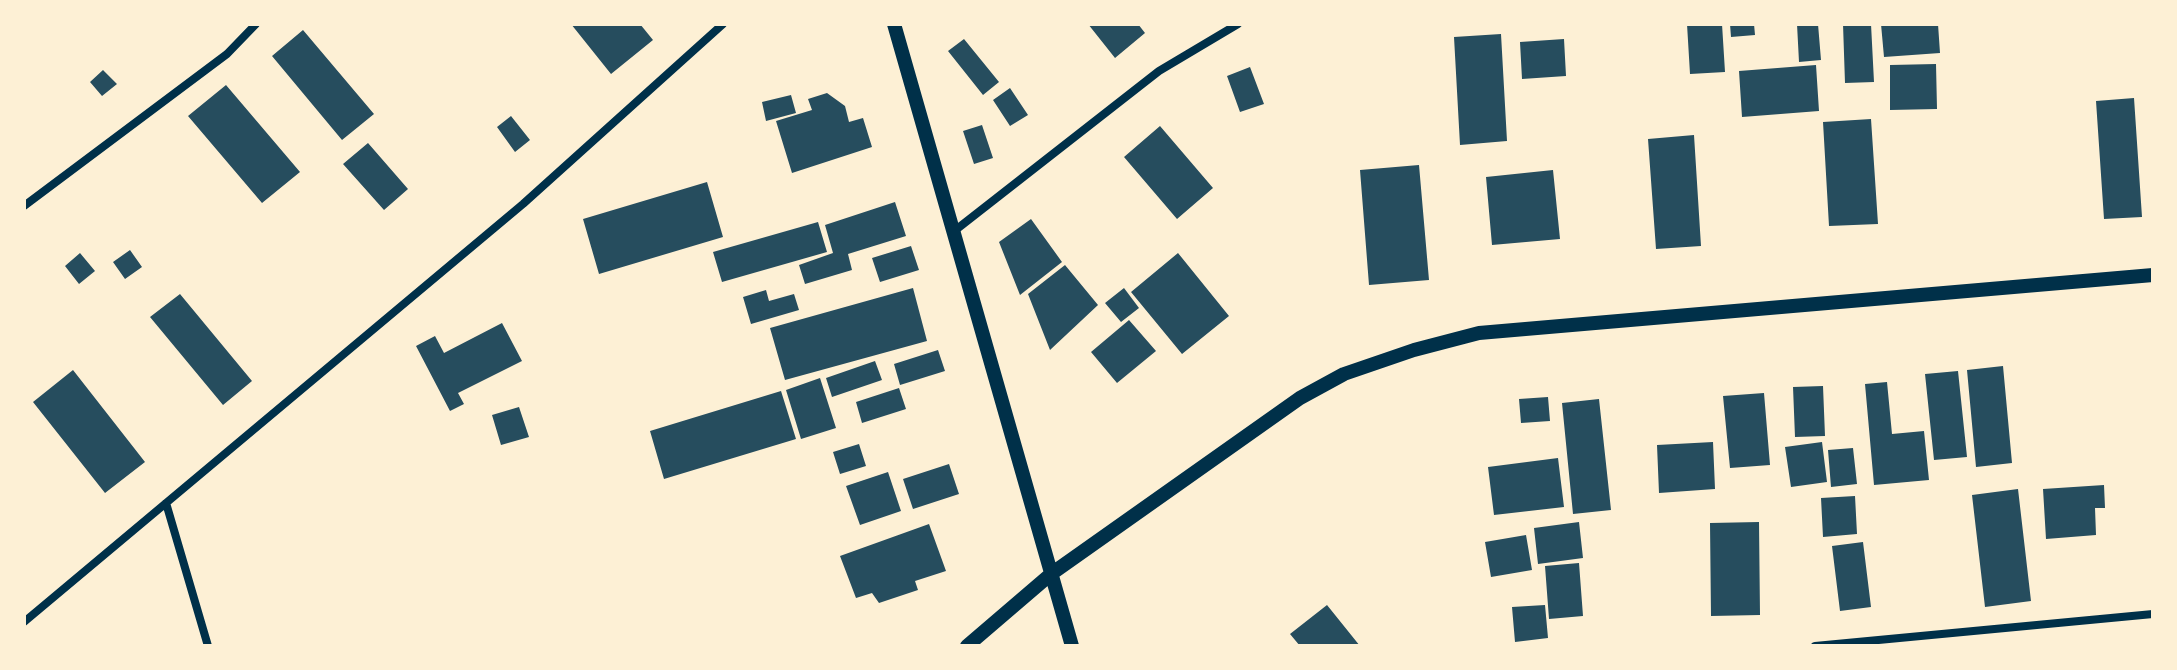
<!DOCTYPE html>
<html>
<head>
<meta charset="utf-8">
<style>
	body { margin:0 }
	#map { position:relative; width:2177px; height:670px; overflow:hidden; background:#fdf0d5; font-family:Cabin,sans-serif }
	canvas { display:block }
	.frame { position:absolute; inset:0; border:26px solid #fdf0d5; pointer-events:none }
</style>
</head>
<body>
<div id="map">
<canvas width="2177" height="670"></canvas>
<div class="frame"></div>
</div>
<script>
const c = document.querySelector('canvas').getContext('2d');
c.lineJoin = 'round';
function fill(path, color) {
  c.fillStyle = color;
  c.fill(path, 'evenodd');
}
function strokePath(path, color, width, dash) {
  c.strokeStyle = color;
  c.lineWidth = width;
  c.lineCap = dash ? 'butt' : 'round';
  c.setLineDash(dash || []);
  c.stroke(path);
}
fill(new Path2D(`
	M571 24H640L653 40 611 74Z
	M1088 24H1138L1145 33 1115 58Z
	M1687 24H1722L1725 72 1690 74Z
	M1730 24H1754L1755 35 1731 37Z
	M1797 24H1818L1821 60 1799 62Z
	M1843 24H1871L1874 82 1845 83Z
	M1881 24H1938L1940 53 1884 57Z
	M303 30 374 114 342 140 272 56Z
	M1501 34 1507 141 1460 145 1454 37Z
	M964 39 999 82 983 95 948 51Z
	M1564 39 1566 76 1522 79 1520 42Z
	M1936 64 1937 109 1890 110V65Z
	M1816 65 1819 111 1742 117 1739 71Z
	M1250 67 1264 104 1240 112 1227 76Z
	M103 70 117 84 102 96 90 82Z
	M226 85 300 172 262 203 188 116Z
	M1010 88 1028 115 1010 126 993 100Z
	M827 93 845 106 849 122 863 118 872 147 792 173 776 121 812 110 808 99Z
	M791 95 796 113 766 121 762 102Z
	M2134 98 2142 217 2104 219 2096 101Z
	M511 116 530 140 515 152 497 127Z
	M1871 119 1878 224 1829 226 1823 122Z
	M982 125 993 158 974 164 963 131Z
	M1160 126 1213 188 1177 219 1124 157Z
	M1694 135 1701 246 1656 249 1648 139Z
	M368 143 408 189 384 210 343 164Z
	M1419 165 1429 280 1369 285 1360 170Z
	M1553 170 1560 239 1492 245 1486 177Z
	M707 182 723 237 599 274 583 219Z
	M895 202 906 236 848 254 852 270 805 284 799 265 833 253 825 225Z
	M1031 219 1062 262 1020 295 999 242Z
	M818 222 827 252 722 282 713 252Z
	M911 246 919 270 880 282 872 258Z
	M130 250 142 267 125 279 113 262Z
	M80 253 95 271 79 284 65 266Z
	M1178 253 1229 316 1182 354 1131 292Z
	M1065 265 1098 305 1050 350 1028 294Z
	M913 288 927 341 785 380 770 328Z
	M1124 288 1139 308 1121 322 1105 303Z
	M766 290 769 301 794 294 799 310 751 324 743 297Z
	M180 294 252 381 223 405 150 317Z
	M1129 320 1156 351 1117 383 1091 352Z
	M502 323 522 361 458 393 464 404 450 411 416 346 435 336 444 353Z
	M938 350 945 371 900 385 894 364Z
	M875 361 882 380 832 397 826 378Z
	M2003 366 2012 463 1976 467 1967 370Z
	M73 370 145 462 105 493 33 402Z
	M1958 371 1967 457 1934 460 1925 374Z
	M820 378 836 428 801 439 786 390Z
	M1887 382 1892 434 1924 431 1929 480 1874 485 1865 384Z
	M1823 386 1825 436 1795 437 1793 387Z
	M899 388 906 409 862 423 856 402Z
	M781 391 796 439 664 479 650 431Z
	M1764 393 1770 465 1730 468 1723 396Z
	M1548 397 1550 421 1521 423 1519 399Z
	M1599 399 1611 510 1573 514 1562 403Z
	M519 407 529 437 501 445 492 415Z
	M1713 442 1715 489 1659 493 1657 445Z
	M1822 442 1827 482 1791 487 1785 447Z
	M859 444 866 466 840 474 833 452Z
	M1853 448 1857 484 1831 487 1828 450Z
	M1558 458 1564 507 1494 515 1488 467Z
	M949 464 959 494 913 509 903 479Z
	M888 472 901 511 860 525 846 486Z
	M2104 485 2105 508H2095L2096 535 2046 539 2043 489Z
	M2018 489 2031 601 1985 607 1972 495Z
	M1855 496 1857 534 1823 537 1821 498Z
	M1579 522 1583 558 1538 564 1534 528Z
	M1759 522 1760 615 1711 616 1710 523Z
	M929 524 946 571 915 581 918 590 879 603 872 593 856 598 840 556Z
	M1526 535 1532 570 1491 577 1485 542Z
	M1863 542 1871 607 1840 611 1832 546Z
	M1579 563 1583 616 1549 619 1545 566Z
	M1327 605 1360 646H1300L1290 634Z
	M1545 605 1548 638 1515 642 1512 607Z`), '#264d5e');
strokePath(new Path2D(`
	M24 206 227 54 256 24
	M953 232 1159 71 1238 24
	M166 503 208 646
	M24 622 523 204 723 24
	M1815 646 2153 614`), '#003049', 8);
strokePath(new Path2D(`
	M894 24 1072 646
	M967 646 1051 574 1300 398 1344 374 1414 350 1479 333 2153 275`), '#003049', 14);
</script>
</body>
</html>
